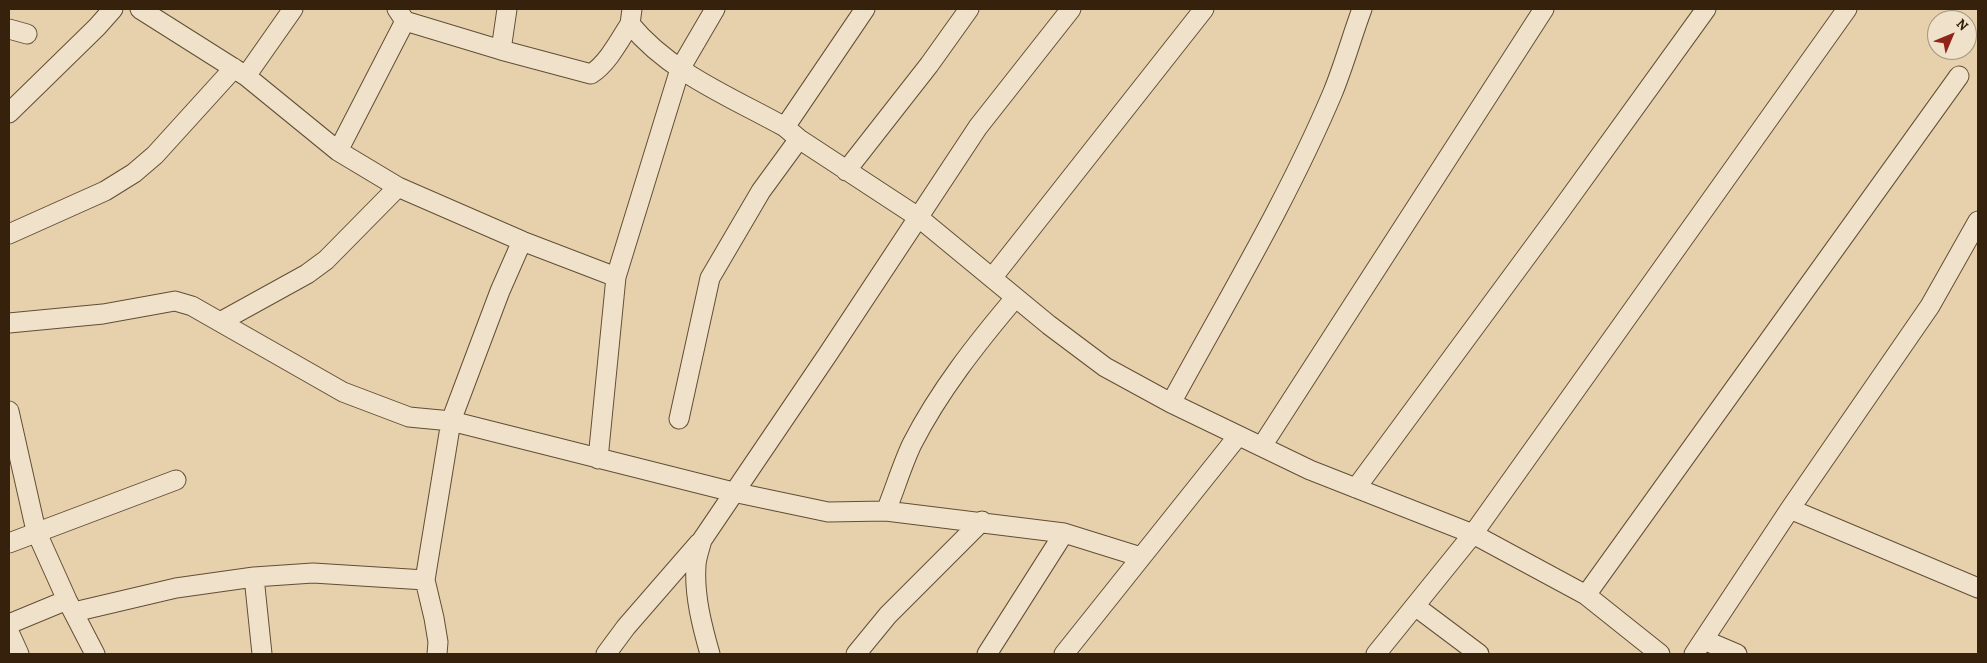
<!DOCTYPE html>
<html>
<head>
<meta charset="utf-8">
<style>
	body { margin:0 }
	#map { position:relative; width:1987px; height:663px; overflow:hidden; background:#e7d1ad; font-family:Alegreya,serif }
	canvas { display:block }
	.frame { position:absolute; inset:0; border:10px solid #36220c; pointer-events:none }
	.north { position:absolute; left:1927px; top:10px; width:50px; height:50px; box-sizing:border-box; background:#efe1ca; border:1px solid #a5957e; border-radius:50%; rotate:45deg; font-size:14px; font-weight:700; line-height:20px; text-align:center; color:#36220c }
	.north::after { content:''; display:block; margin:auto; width:18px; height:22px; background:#8f2418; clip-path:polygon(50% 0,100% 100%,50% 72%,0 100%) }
</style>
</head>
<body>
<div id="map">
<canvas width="1987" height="663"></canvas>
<div class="frame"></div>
<div class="north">N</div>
</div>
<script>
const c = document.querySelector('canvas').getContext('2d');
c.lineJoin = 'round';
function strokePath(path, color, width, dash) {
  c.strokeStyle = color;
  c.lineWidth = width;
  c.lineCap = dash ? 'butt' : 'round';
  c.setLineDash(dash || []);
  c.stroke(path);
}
const minor = new Path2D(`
	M140 9 246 76 338 151 398 187 522 241 616 277
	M397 9 405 21 501 50 591 74C608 63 619 41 630 24
	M632 9 630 24C670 73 731 97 785 127L799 139 918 217 1049 325 1105 367 1171 403 1310 470 1473 534 1586 595 1660 654
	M9 29 27 34
	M501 50 507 9
	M246 76 293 9
	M9 113 97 27 113 9
	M785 127 865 9
	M338 151 405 21
	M846 171 929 65 969 9
	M9 234 105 191 134 173 155 155 234 68
	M992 278 1204 9
	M220 322 307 274 326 260 398 187
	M9 323 103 314 175 301 192 306 343 392 409 417 451 421 733 492 828 512 886 511 1064 533 1141 557
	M1171 403C1227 300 1288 199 1333 92 1344 65 1352 36 1362 9
	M9 411 36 531 67 600 95 654
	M679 419 710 278 761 191 799 139
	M1262 446 1544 9
	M598 459 616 277 680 69 715 9
	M1356 488 1558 214 1706 9
	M1790 509 1978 588
	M886 511C895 489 902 465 912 444 939 391 977 343 1015 298
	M9 543 176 480
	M254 577 262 654
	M1586 595 1959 76
	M1415 606 1479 654
	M74 612 176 588 254 577 313 573 425 580
	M9 624 67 600
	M9 632 19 654
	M1704 640 1737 654
	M437 654 438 642 434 618 425 580 451 421 500 291 522 241
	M606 654 626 627 699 543
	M710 654C702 626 694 595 696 566 696 558 700 548 702 540L828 354 978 127 1071 9
	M856 654 888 615 982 521
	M987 654 1064 533
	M1064 654 1238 436
	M1376 654 1473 534 1847 9
	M1694 654 1790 509 1930 306 1978 221`);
strokePath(minor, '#624e34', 21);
strokePath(minor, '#efe1ca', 19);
</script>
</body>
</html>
